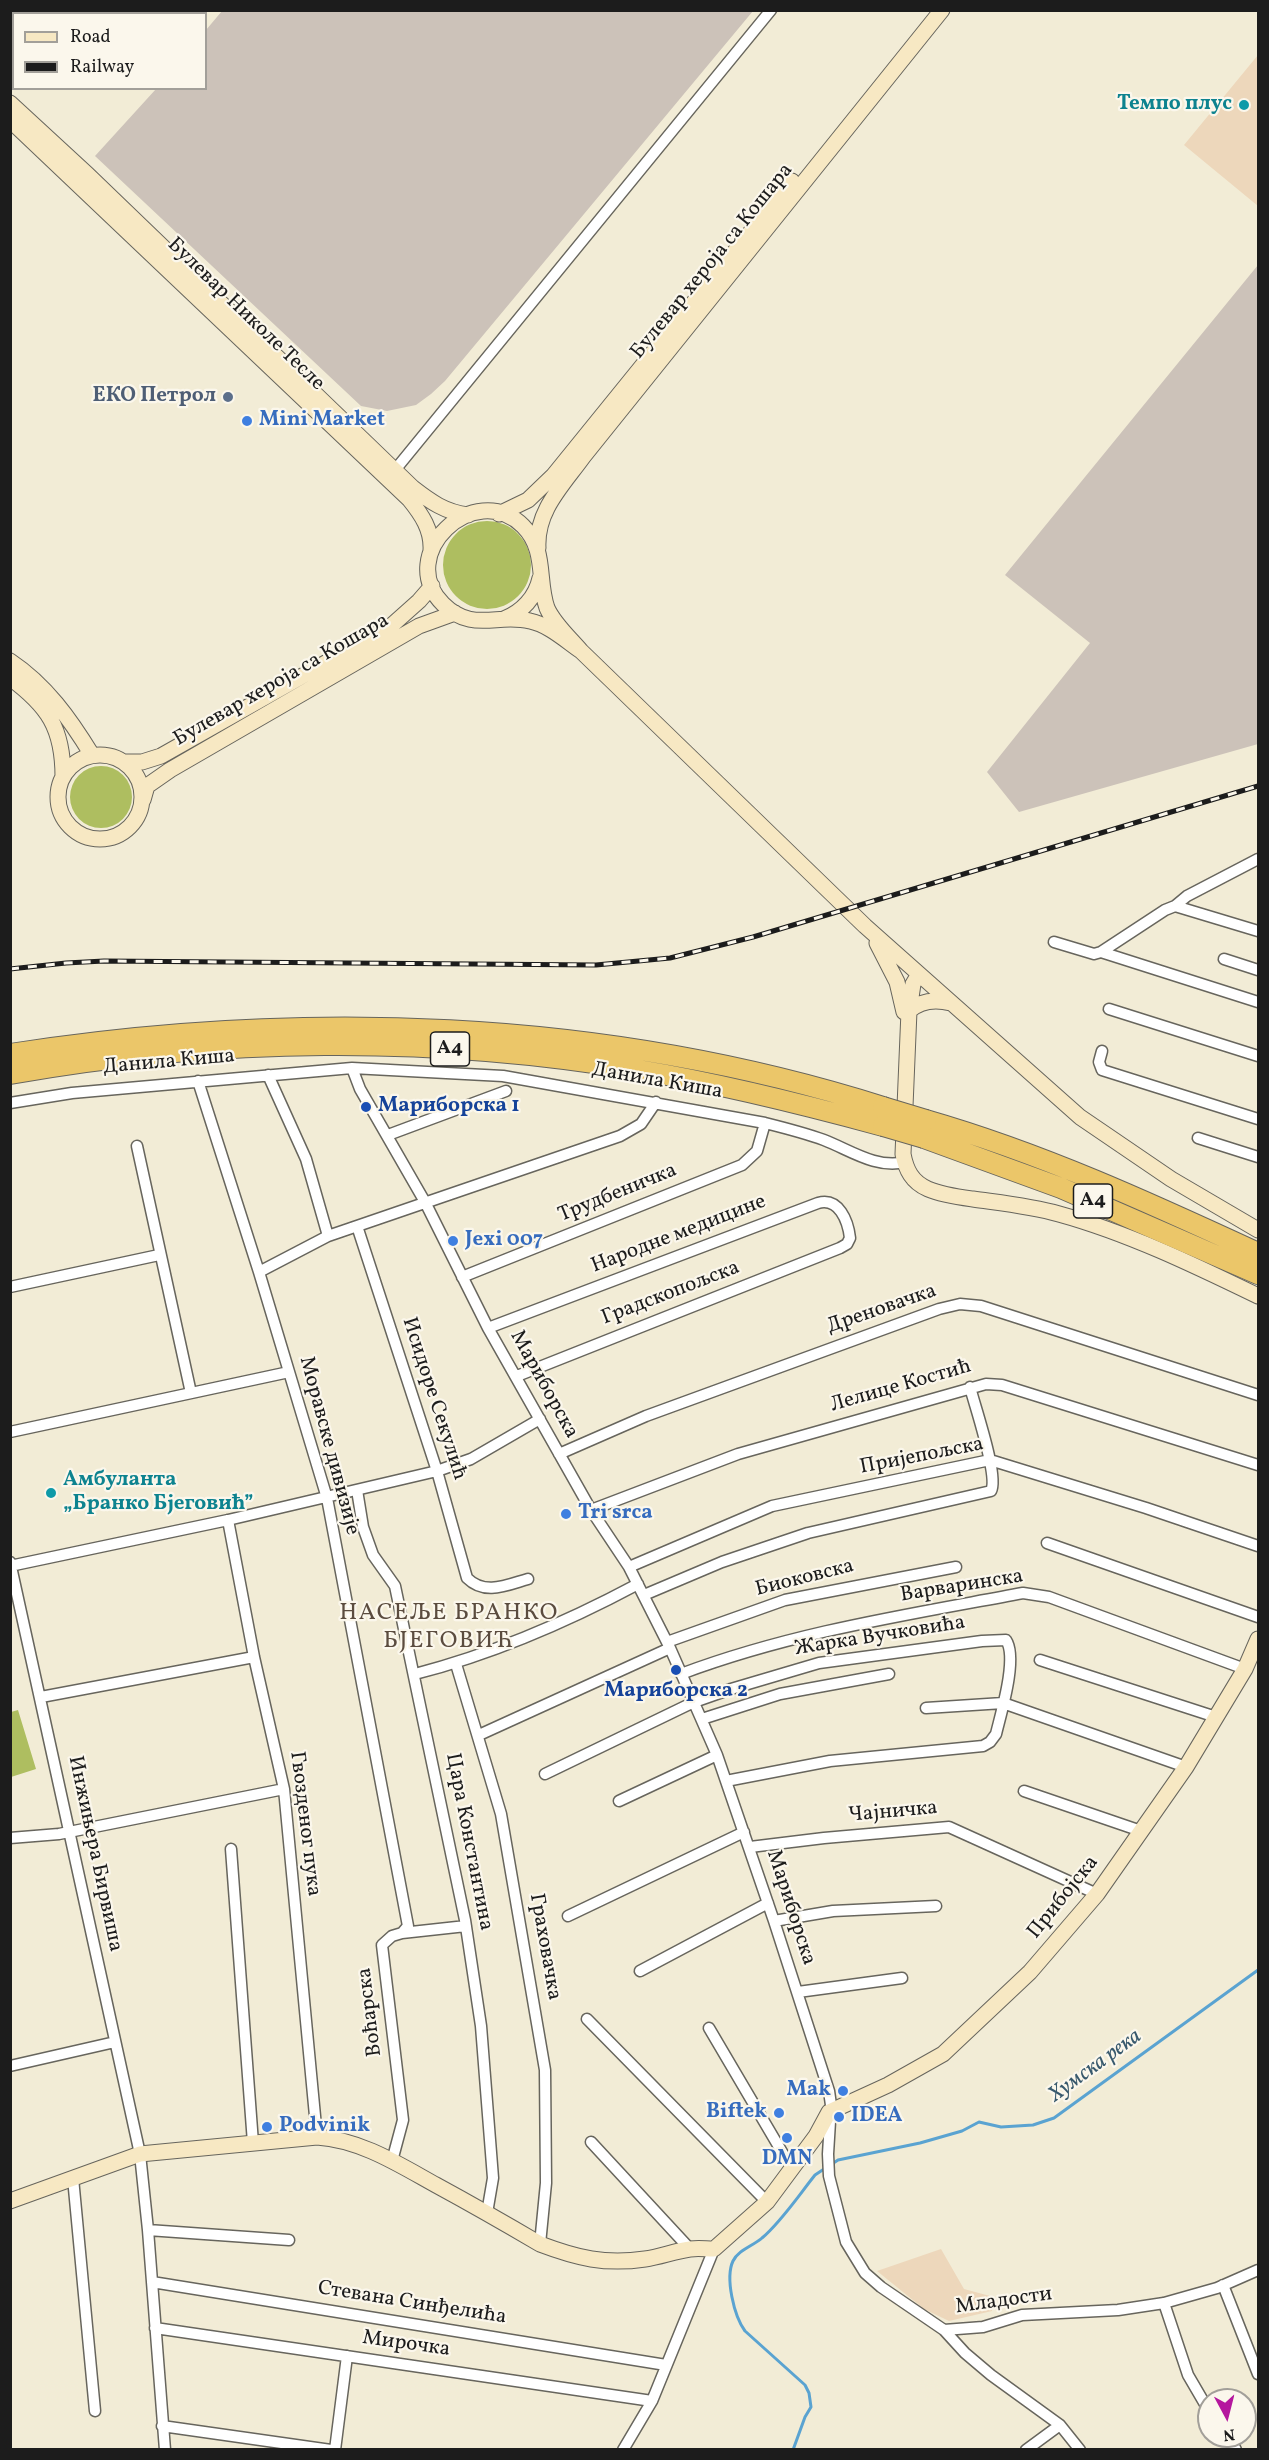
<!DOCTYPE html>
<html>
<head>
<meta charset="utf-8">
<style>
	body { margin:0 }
	#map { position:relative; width:1269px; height:2460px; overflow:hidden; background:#f2ecd6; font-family:Vollkorn,serif }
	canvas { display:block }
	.frame { position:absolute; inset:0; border:12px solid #1c1c1c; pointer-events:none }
	.legend { position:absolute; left:12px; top:12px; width:195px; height:78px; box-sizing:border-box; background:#fbf7ec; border:2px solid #a29f99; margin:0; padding:8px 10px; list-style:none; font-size:18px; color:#1c1c1c }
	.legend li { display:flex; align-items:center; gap:12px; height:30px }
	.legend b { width:30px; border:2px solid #a29f99 }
	.north { position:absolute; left:1197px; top:2388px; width:60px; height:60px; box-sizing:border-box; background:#fbf7ec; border:2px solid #a29f99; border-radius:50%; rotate:173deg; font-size:16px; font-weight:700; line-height:24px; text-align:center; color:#1c1c1c }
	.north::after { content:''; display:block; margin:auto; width:21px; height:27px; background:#b5179e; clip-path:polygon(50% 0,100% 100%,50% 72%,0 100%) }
</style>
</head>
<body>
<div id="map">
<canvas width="1269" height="2460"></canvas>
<div class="frame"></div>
<ul class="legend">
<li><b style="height:8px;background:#f7e8c3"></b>Road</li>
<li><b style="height:8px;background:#1c1c1c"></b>Railway</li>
</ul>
<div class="north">N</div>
</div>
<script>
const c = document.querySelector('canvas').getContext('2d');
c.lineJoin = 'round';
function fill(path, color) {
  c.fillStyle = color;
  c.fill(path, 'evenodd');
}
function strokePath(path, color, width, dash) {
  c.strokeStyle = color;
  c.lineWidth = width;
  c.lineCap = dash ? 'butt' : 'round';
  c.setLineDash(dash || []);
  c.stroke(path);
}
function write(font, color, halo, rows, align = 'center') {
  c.font = font + ' Vollkorn,serif';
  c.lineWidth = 4.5;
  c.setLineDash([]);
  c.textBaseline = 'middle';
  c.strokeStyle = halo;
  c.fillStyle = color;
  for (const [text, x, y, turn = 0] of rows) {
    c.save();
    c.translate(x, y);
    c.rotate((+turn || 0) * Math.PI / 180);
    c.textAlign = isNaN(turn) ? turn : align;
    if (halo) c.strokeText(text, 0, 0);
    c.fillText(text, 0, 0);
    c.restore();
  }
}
fill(new Path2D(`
	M1258 55V206L1184 145Z
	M941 2249 964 2289 990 2296 992 2311 949 2321 924 2309 877 2271Z`), '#edd7bb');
fill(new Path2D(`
	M222 11V10L753 11 445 381 431 394 416 405 387 411 361 406 95 156 156 89 206 88V30Z
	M1258 265V744L1019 812 987 772 1090 643 1005 575Z`), '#ccc2b9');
fill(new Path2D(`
	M443 565a44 44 0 1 1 88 0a44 44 0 1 1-88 0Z
	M70 797a31 31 0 1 1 62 0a31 31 0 1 1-62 0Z
	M18 1710 36 1769 11 1777V1712Z`), '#aebe60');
strokePath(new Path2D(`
	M832 2164 838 2160 920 2143 962 2131 979 2122 1001 2127 1033 2125 1054 2118 1258 1970
	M793 2450 805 2417 811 2407 809 2393 805 2385 745 2331C734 2316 725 2278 733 2261 738 2250 753 2246 762 2238 781 2222 799 2195 815 2175L827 2167`), '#5aa3d1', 3);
const street = new Path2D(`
	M395 470 771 10
	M1175 906 1258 931
	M1054 942 1094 954 1101 952 1165 910 1175 906 1187 896 1258 859
	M1101 952 1258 1002
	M1224 959 1258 970
	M1109 1009 1258 1056
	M1102 1051 1099 1062 1102 1070 1258 1119
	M352 1068 360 1089 425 1202 488 1328 591 1510 629 1567 670 1648 717 1755 774 1921 829 2091 831 2105 828 2154 829 2176 846 2242 865 2273 881 2287 944 2330 983 2327 1022 2315 1118 2310 1164 2303 1217 2288 1258 2270
	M268 1075 306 1159 328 1236
	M198 1081 259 1272 327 1498 408 1926 402 1933
	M10 1103 72 1093 352 1068 503 1076 765 1123C785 1128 805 1133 824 1140 850 1150 876 1169 905 1162
	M388 1135 506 1091
	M1198 1138 1258 1157
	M137 1146 191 1393
	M357 1226 437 1471 467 1578C485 1596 507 1585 528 1579
	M259 1272 328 1236 620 1136 641 1124 656 1102
	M462 1277 742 1165 757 1151 765 1123
	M10 1287 159 1255
	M488 1328 818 1203C839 1197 848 1221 850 1238L847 1244 840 1248 517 1376
	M10 1432 289 1372
	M559 1454 646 1416 939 1309 960 1304 981 1306 1258 1395
	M357 1490 363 1527 373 1555 395 1586 465 1920 481 2026 493 2178 487 2213
	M591 1510 738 1454 986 1384 1002 1385 1258 1465
	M228 1520 254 1657 284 1789 317 2137
	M1047 1543 1258 1617
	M10 1562 140 2154 148 2230 165 2450
	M10 1566 228 1520 437 1471 471 1459 540 1419
	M629 1567 772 1506 990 1460 1146 1508 1258 1546
	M644 1595 722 1562 808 1533 991 1491C999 1476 975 1407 970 1387
	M667 1642 785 1600 956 1567
	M1040 1660 1216 1717
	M456 1664 501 1814 545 2070 546 2183 540 2244
	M415 1674C493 1654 567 1622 638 1584
	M681 1674C793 1632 906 1615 1023 1593L1049 1597 1245 1669
	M41 1697 254 1657
	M926 1708 1003 1703 1186 1767
	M702 1719 780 1694 889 1674
	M479 1735 670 1648
	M545 1774 694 1702 731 1689 819 1663 982 1641 1006 1640C1018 1658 1001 1713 996 1734L990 1742 983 1746 830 1761 726 1781
	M1024 1791 1141 1831
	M619 1801 717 1755
	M10 1838 59 1834 284 1789
	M750 1847 824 1838 949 1827 1097 1894
	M231 1849 253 2143
	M568 1916 744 1832
	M774 1921 833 1911 936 1906
	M640 1971 768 1903
	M798 1992 902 1978
	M587 2019 767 2202
	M709 2028 792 2169
	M10 2066 115 2042
	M591 2142 690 2249
	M392 2161 403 2120 382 1945 392 1936 402 1933 466 1926
	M73 2178 95 2411
	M148 2230 289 2240
	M152 2282 666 2365
	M1223 2285 1258 2374
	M1164 2303 1188 2375 1209 2411
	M155 2328 652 2401
	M944 2330 965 2353 991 2375 1060 2425 1080 2450
	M162 2426 331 2450
	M1229 2436 1236 2450
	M335 2450 347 2356
	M623 2450 652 2401 714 2249
	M1026 2450 1060 2425`);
const secondary = new Path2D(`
	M10 103 87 174 413 488C431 502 445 512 468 515
	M10 120 409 499C422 515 432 530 431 550
	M499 514 528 500 553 476 792 181
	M538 548C536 511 562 486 583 457L942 10
	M504 619C522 612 536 597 540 578
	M581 651C570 638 554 624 547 608 537 580 547 550 523 526 474 478 394 555 443 604 472 633 497 613 530 621 549 625 565 640 581 651L865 926 1080 1117 1171 1179 1258 1230
	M10 661C46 685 70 719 92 755
	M10 678C48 706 63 728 63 777
	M58 797a42 42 0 1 1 84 0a42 42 0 1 1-84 0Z
	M125 762H142L161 756 391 626 419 601 432 586
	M143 800 147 786 170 770 419 626 455 613
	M877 943 897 982 904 1012
	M919 974 913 984 909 1011 903 1154C906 1170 912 1182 928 1189 942 1195 958 1197 973 1199 1001 1203 1031 1206 1059 1214 1128 1233 1194 1265 1258 1296
	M909 1011C921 1000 935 999 951 1003
	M10 2201 140 2154 317 2137C361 2140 398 2164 436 2185 471 2204 506 2224 540 2244 577 2258 605 2265 645 2259 660 2257 675 2251 690 2249 698 2248 706 2249 714 2249L767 2202 816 2136 829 2112 888 2085 943 2054 1030 1972 1097 1894 1186 1767 1245 1669 1258 1639`);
const highway = new Path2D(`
	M10 1054C300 1009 602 1018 883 1107
	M10 1074C217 1037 432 1035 639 1070 722 1084 802 1104 883 1126
	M926 1120C1041 1153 1150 1203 1258 1253
	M924 1138 1061 1188 1258 1274`);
strokePath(street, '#67655d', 13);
strokePath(secondary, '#67655d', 17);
strokePath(highway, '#67655d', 22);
strokePath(street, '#fff', 10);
strokePath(secondary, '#f7e8c3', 15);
strokePath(highway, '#ebc669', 20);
const rail = new Path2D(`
	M10 969 66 963 104 961 596 965 670 958 753 937 1258 786`);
strokePath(rail, '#1c1c1c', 5);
strokePath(rail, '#fbf7ec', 3, [9]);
const highwayBridge = new Path2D(`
	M883 1107 926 1120
	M883 1126 924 1138`);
strokePath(highwayBridge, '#67655d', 22, []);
strokePath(highwayBridge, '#ebc669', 20);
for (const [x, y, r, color] of [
	[1244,105,6,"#0f9aa8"],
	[228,397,6,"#5c6f8a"],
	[247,421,6,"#3f7fe0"],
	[366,1107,6,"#1a4fb4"],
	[453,1241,6,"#3f7fe0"],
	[51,1493,6,"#0f9aa8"],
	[566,1514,6,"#3f7fe0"],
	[676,1670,6,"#1a4fb4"],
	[843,2091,6,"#3f7fe0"],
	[779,2113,6,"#3f7fe0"],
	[839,2117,6,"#3f7fe0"],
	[267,2127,6,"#3f7fe0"],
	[787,2138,6,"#3f7fe0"]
]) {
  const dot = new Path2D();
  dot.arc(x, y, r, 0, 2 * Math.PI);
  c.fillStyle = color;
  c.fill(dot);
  strokePath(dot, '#fbf7ec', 2);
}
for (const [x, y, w] of [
	[450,1049,39],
	[1093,1201,39]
]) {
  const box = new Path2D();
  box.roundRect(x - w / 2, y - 17, w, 34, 4.5);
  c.fillStyle = '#fbf7ec';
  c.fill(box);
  strokePath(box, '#1c1c1c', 1.5);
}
write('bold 20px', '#1c1c1c', null, [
	["A4",450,1049],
	["A4",1093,1201]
]);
write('bold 21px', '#0d838f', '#fbf7ec', [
	["Темпо плус",1232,105],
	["Амбуланта",63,1481,"left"],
	["„Бранко Бјеговић”",63,1505,"left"]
], 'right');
write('21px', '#1c1c1c', '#fbf7ec', [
	["Булевар хероја са Кошара",713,262,-51],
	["Булевар Николе Тесле",245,315,44],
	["Булевар хероја са Кошара",282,681,-30],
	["Данила Киша",169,1063,-5],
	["Данила Киша",657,1082,10],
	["Трудбеничка",618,1194,-22],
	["Народне медицине",679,1235,-21],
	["Градскопољска",671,1294,-21],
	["Дреновачка",882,1310,-19],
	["Мариборска",543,1385,61],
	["Лелице Костић",901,1387,-16],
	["Исидоре Секулић",433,1399,72],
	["Моравске дивизије",328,1446,75],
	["Пријепољска",922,1457,-11],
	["Биоковска",805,1579,-14],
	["Варваринска",962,1587,-9],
	["Жарка Вучковића",880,1637,-9],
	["Чајничка",893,1813,-5],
	["Гвозденог пука",304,1824,83],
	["Цара Константина",468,1842,79],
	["Инжињера Бирвиша",94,1854,78],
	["Прибојска",1064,1898,-51],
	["Мариборска",790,1908,72],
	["Граховачка",544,1947,80],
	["Воћарска",371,2012,-97],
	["Младости",1004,2302,-8],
	["Стевана Синђелића",412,2304,9],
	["Мирочка",406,2345,8]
]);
write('bold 21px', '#4e5e75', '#fbf7ec', [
	["ЕКО Петрол",216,397]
], 'right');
write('bold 21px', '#366cbe', '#fbf7ec', [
	["Mini Market",259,421],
	["Jexi 007",465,1241],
	["Tri srca",578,1514],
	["Mak",831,2091,"right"],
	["Biftek",767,2113,"right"],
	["IDEA",851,2117],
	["Podvinik",279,2127],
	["DMN",787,2160,"center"]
], 'left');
write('bold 21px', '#164399', '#fbf7ec', [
	["Мариборска 1",378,1107],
	["Мариборска 2",676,1692,"center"]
], 'left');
write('italic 22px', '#38596d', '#fbf7ec', [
	["Хумска река",1096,2067,-36]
]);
c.letterSpacing = '1.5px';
write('24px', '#5b4c3f', '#fbf7ec', [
	["НАСЕЉЕ БРАНКО",449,1615],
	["БЈЕГОВИЋ",449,1643]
]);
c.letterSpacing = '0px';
</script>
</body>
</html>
